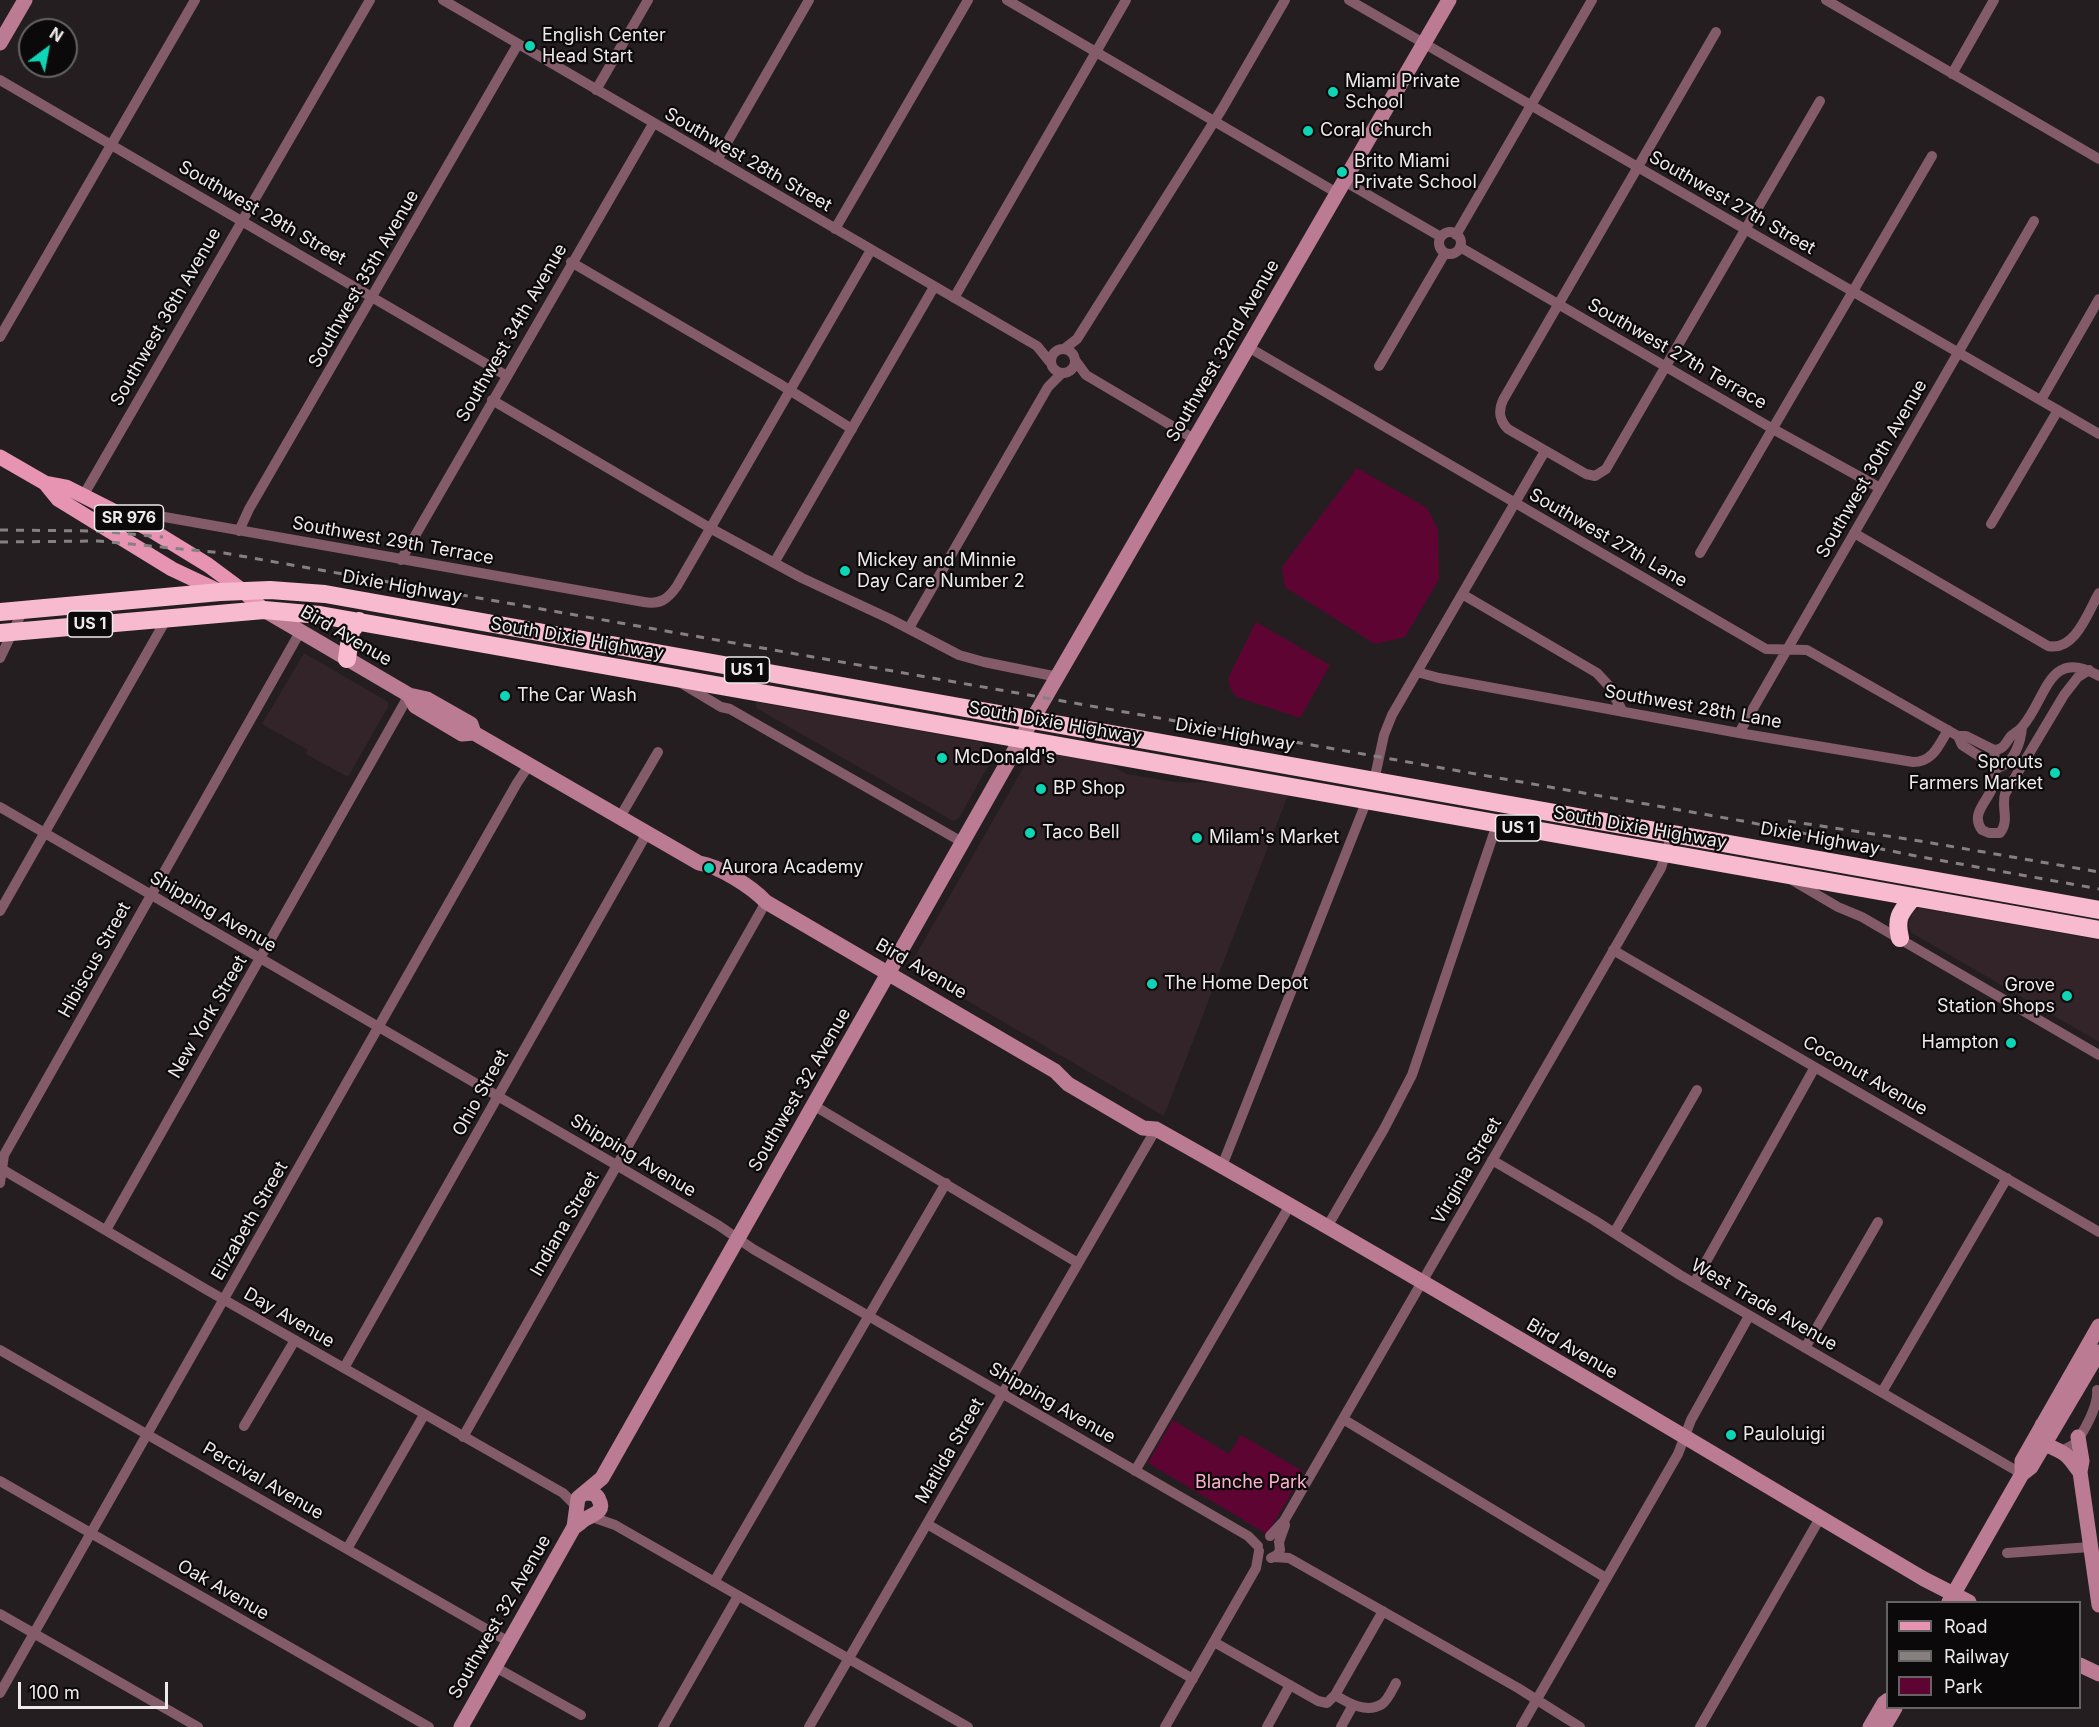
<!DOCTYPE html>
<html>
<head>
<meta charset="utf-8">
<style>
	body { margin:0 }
	#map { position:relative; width:2099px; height:1727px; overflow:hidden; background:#251e20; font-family:Inter,sans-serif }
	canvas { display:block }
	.legend { position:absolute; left:1886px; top:1601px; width:195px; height:108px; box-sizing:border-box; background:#0c090a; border:2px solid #666364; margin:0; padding:8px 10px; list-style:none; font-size:18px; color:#eee9ea }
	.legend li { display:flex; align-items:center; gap:12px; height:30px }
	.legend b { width:30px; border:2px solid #666364 }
	.north { position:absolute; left:18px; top:18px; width:60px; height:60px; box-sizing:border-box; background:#0c090a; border:2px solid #666364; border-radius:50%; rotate:32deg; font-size:16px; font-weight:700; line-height:24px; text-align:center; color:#eee9ea }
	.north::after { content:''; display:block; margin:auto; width:21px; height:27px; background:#0dd5b5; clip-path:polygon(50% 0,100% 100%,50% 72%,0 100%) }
	.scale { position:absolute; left:18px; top:1682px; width:150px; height:27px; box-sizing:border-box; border:3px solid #eee9ea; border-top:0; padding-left:8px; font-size:18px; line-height:21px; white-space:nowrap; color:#eee9ea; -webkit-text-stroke:4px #0c090a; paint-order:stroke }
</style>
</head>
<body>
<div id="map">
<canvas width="2099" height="1727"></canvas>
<ul class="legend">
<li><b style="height:8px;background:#e794b3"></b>Road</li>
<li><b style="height:8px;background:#868081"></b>Railway</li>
<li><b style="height:16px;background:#5d0433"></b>Park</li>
</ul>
<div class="north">N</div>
<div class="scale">100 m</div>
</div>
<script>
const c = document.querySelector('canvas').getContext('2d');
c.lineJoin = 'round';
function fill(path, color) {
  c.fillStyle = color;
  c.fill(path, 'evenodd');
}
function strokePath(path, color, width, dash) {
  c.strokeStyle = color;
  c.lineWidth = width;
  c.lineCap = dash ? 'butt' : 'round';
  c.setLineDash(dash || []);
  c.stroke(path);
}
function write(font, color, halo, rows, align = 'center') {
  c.font = font + ' Inter,sans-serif';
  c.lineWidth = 4.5;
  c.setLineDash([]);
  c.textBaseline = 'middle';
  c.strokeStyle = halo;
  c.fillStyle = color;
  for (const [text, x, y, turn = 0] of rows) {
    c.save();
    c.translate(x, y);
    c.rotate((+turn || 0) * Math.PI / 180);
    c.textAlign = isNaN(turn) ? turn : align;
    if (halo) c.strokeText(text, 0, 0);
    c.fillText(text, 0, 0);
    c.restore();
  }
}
fill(new Path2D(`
	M304 653 388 702V707L348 777 306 754 308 750 262 724Z
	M756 702 982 742 992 759 959 818 953 821 756 708Z
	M1042 752 1109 764 1127 774 1175 782 1221 783 1288 795 1164 1116 918 972 914 968V958L1030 756Z
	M1919 908 2099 940V1042L1912 933 1909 927V921L1914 911Z`), '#322429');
fill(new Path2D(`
	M1357 468 1427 508 1438 529 1439 579 1405 637 1375 644 1285 587 1282 567Z
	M1256 622 1330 665 1300 718 1237 697 1231 690 1228 678Z
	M1173 1420 1229 1454 1241 1435 1304 1472 1267 1534 1148 1463Z`), '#5d0433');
strokePath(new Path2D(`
	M443 0 1037 346 1050 362
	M1007 0 1337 193
	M1349 0 2099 434
	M1826 0 2099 159
	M1716 32 1503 400C1498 411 1499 420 1508 429L1586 474 1595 476 1606 469 1820 101
	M1952 74 1994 0
	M0 80 507 376
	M596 90 648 0
	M717 160 809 0
	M1344 181 1441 237
	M835 229 968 0
	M1439 243a11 11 0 1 1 22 0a11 11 0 1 1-22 0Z
	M1456 235 1592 0
	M1460 247 1773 429 1880 488
	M571 262 778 383 852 429
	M954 298 1126 0
	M0 337 195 0
	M1248 347 1766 649 1807 650 1958 736
	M1051 361a12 12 0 1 1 24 0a12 12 0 1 1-24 0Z
	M1064 349 1077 339 1222 109 1285 0
	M1075 360 1086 375 1194 439
	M1379 366 1445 253
	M492 400 710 528 802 578 890 619 959 655 984 662 1058 677
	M2041 400 2099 299
	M83 496 370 0
	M120 513H142L644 602C660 605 668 599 677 586L871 250
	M1991 524 2058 410
	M239 531 249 509 518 44
	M1854 533 2048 646C2075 652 2088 612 2099 593
	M1700 553 1932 156
	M401 560 653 124
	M774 563 934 287
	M1462 594 1597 673 1608 685 1623 712
	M909 628 1048 387 1061 374
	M0 658 23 610
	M1417 672 1439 678 1739 733 1913 762C1933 762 1939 745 1948 730
	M681 683 721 707 730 709 962 842
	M1739 733 2034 221
	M1994 750C1995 761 1997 773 1994 783 1990 800 1969 813 1982 830L1989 833H2000C2010 820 2001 808 2005 794L2064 695 2078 677 2089 670
	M1994 750C2005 749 2005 743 2011 736 2014 733 2019 731 2022 727 2047 699 2048 646 2099 676
	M1994 750 1966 736H1958L1962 745 1990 763 2000 767C2015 762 2021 740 2022 727
	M1374 781 1384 735 1392 715 1545 451
	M0 807 606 1159 718 1225 753 1249 1248 1536 1258 1546
	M620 817 658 752
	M1792 880 1838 907 1862 917 2099 1055
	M0 911 167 618
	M1613 950 2099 1232
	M813 1105 1078 1263
	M1492 1160 1594 1220 1680 1275 2022 1474
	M1222 1166 1367 800
	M0 1168 207 1290 563 1493 576 1506
	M0 1183 4 1155 300 632
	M1327 1227 1384 1129 1412 1075 1497 824
	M106 1230 409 695
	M1614 1233 1697 1090
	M1694 1283 1815 1067
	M1805 1348 1878 1222
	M0 1350 509 1642
	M344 1368 647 833
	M1882 1392 2007 1178
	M1343 1419 1606 1578
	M244 1426 295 1340
	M463 1437 766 902
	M2061 1451C2065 1449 2070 1447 2074 1444 2084 1433 2099 1404 2097 1390
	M1135 1471 1290 1205
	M0 1481 429 1727
	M592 1517 615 1525 968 1727
	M927 1524 1193 1679
	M1270 1536 1284 1521 1661 868 1672 834
	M347 1549 424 1415
	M2007 1553 2090 1547
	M1274 1557 1289 1558 1518 1688 1580 1727
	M1271 1558 1277 1555 1280 1550 1279 1542 1285 1525 1284 1521
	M714 1582 946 1183
	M0 1614 198 1727
	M1214 1642 1318 1701 1327 1703 1335 1695 1383 1611
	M495 1667 581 1715
	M0 1693 517 783 529 765
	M1335 1695C1348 1703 1367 1714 1382 1704 1388 1700 1392 1690 1396 1683
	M663 1727 738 1596
	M809 1727 1156 1129
	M1165 1727 1256 1568 1259 1551
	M1267 1727 1290 1685
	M1341 1727 1353 1705
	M1521 1727 1678 1454 1691 1420 1749 1316
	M1700 1727 1820 1518`), '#835b69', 10);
strokePath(new Path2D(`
	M0 43 25 0
	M264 610 409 695 427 699 471 724 474 733
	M409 695 415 706 462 734 474 733 699 863C719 866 752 887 766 902L1055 1071 1068 1084 1143 1128 1156 1129C1414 1274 1669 1428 1924 1579L1969 1602
	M2042 1425C2039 1448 2047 1443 2063 1453 2070 1457 2074 1465 2080 1472L2099 1605
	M2078 1437 2082 1461 2080 1472
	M2022 1474V1461L2099 1326
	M574 1527C579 1525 582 1520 587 1518 594 1514 605 1511 599 1500 597 1494 592 1493 586 1493
	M1949 1602 2022 1474 2031 1467 2099 1352
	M2080 1665 2099 1674
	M461 1727 574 1527 578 1498 602 1478 1013 753 1449 0
	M1870 1727 1884 1703 1888 1700
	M1884 1727 1895 1708`), '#bb7b92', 15);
strokePath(new Path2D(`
	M0 457 45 483 66 487 151 530 208 565 243 591 264 610
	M45 483 58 499 172 569 223 593`), '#e794b3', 15);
strokePath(new Path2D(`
	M0 612 220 592 270 590 325 594 2099 910
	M0 633 264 610 320 615 2099 930
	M347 659 351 631 359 621
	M1900 938C1895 917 1901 912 1913 897`), '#f7bacf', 18);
strokePath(new Path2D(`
	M0 530 98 531 163 537
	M0 542 98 541 224 553 1748 822 1916 856 2099 889
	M1788 821 1920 841 2099 872`), '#868081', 3, [8, 8]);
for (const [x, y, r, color] of [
	[530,46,6,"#0dd5b5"],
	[1333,92,6,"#0dd5b5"],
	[1308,131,6,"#0dd5b5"],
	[1342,172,6,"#0dd5b5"],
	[845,571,6,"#0dd5b5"],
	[505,696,6,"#0dd5b5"],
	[942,758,6,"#0dd5b5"],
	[2055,773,6,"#0dd5b5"],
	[1041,789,6,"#0dd5b5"],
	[1030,833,6,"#0dd5b5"],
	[1197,838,6,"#0dd5b5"],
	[709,868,6,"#0dd5b5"],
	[1152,984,6,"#0dd5b5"],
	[2067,996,6,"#0dd5b5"],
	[2011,1043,6,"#0dd5b5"],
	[1731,1435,6,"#0dd5b5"]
]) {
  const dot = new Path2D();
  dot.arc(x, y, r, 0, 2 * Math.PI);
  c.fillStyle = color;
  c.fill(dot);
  strokePath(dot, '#0c090a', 2);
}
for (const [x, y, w] of [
	[129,518,69],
	[90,624,45],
	[747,670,45],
	[1518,828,45]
]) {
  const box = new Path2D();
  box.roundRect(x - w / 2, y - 13, w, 26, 4.5);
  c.fillStyle = '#0c090a';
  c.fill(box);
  strokePath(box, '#eee9ea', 1.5);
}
write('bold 16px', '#eee9ea', null, [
	["SR 976",129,518],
	["US 1",90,624],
	["US 1",747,670],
	["US 1",1518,828]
]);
write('18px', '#eee9ea', '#0c090a', [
	["English Center",542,36],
	["Head Start",542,57],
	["Miami Private",1345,82],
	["School",1345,103],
	["Coral Church",1320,131],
	["Brito Miami",1354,162],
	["Private School",1354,183],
	["Mickey and Minnie",857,561],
	["Day Care Number 2",857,582],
	["The Car Wash",517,696],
	["McDonald's",954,758],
	["Sprouts",2043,763,"right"],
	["Farmers Market",2043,784,"right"],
	["BP Shop",1053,789],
	["Taco Bell",1042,833],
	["Milam's Market",1209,838],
	["Aurora Academy",721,868],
	["The Home Depot",1164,984],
	["Grove",2055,986,"right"],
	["Station Shops",2055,1007,"right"],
	["Hampton",1999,1043,"right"],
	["Pauloluigi",1743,1435]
], 'left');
write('18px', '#eee9ea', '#0c090a', [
	["Southwest 28th Street",748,160,30],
	["Southwest 27th Street",1732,203,30],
	["Southwest 29th Street",262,213,30],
	["Southwest 35th Avenue",364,279,-60],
	["Southwest 36th Avenue",166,317,-60],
	["Southwest 34th Avenue",512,333,-60],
	["Southwest 32nd Avenue",1223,351,-60],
	["Southwest 27th Terrace",1677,354,30],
	["Southwest 30th Avenue",1872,469,-60],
	["Southwest 27th Lane",1608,538,30],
	["Southwest 29th Terrace",393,541,10],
	["Dixie Highway",402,587,10],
	["Bird Avenue",346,636,30],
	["South Dixie Highway",577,639,10],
	["Southwest 28th Lane",1693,707,10],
	["South Dixie Highway",1055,723,10],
	["Dixie Highway",1235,735,10],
	["South Dixie Highway",1640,828,10],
	["Dixie Highway",1820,839,10],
	["Shipping Avenue",213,912,30],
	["Hibiscus Street",95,960,-61],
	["Bird Avenue",921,969,30],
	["New York Street",208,1017,-60],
	["Coconut Avenue",1865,1076,30],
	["Southwest 32 Avenue",800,1090,-60],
	["Ohio Street",481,1093,-61],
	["Shipping Avenue",633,1156,31],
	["Virginia Street",1467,1171,-60],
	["Elizabeth Street",250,1221,-60],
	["Indiana Street",565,1224,-60],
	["West Trade Avenue",1764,1305,30],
	["Day Avenue",289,1318,30],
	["Bird Avenue",1572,1349,30],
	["Shipping Avenue",1052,1403,30],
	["Matilda Street",950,1451,-60],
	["Percival Avenue",263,1481,30],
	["Oak Avenue",223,1590,30],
	["Southwest 32 Avenue",500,1617,-60]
]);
write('18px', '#fbb0cb', '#0c090a', [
	["Blanche Park",1251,1483]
]);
</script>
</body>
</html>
